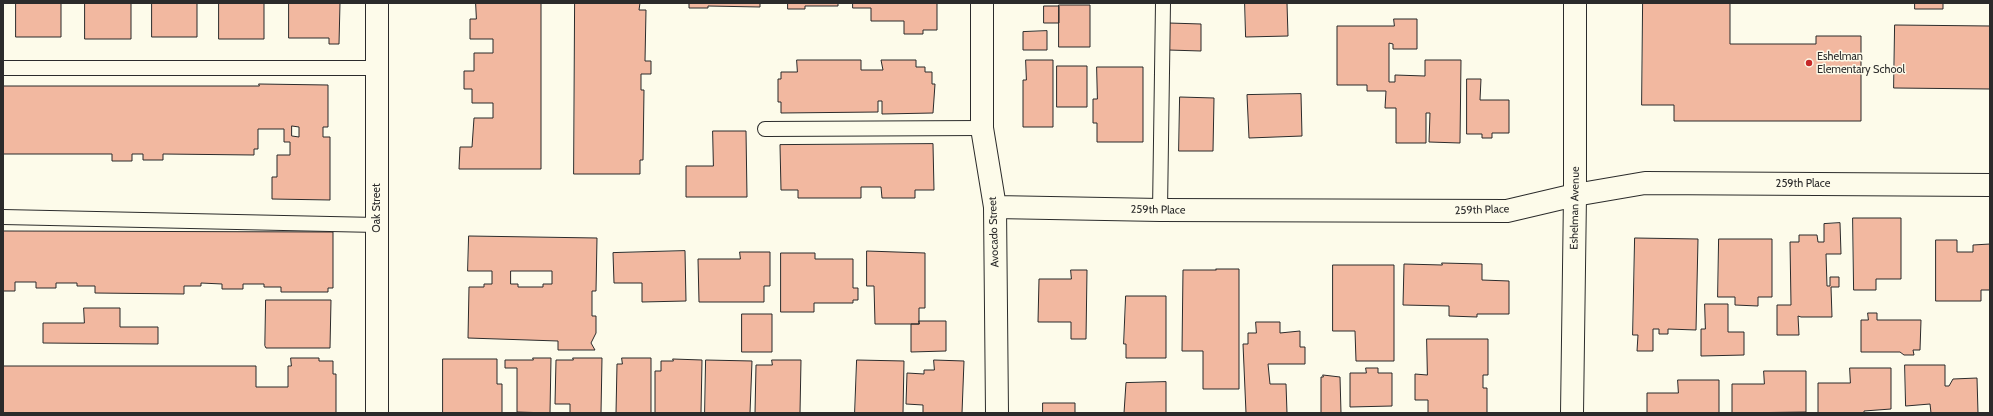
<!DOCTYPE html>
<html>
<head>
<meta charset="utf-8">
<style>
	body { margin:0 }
	#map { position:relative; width:1993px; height:416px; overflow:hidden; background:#fdfbea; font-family:Cabin,sans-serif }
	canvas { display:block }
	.frame { position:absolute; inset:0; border:4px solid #2b2b2b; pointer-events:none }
</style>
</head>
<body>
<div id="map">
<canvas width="1993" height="416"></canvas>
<div class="frame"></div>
</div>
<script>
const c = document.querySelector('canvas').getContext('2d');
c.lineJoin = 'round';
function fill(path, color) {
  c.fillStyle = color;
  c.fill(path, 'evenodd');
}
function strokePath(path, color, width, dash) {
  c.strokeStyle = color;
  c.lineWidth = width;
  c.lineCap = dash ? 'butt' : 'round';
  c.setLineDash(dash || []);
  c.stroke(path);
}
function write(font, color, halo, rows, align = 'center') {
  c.font = font + ' Cabin,sans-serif';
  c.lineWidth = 3;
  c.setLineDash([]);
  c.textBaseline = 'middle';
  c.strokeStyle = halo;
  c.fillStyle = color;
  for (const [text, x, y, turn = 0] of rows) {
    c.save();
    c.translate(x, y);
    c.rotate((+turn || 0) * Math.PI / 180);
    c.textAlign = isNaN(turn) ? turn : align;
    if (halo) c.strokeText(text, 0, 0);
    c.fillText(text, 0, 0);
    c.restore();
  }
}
const building = new Path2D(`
	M16 3H61V37H16Z
	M85 3H131V39H85Z
	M152 3H197V37H152Z
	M219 3H264V39H219Z
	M289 3H340L339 44H329V38H289Z
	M476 3H541V169H459L460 147H472L474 118H493V103H472V89H464V71H474V53H493V39H470V19H476Z
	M575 3H640L639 10H646L645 61H651V74H641V90H644L643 160H640V174H574Z
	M676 3H760V7L708 6V8H689V4Z
	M788 3H838V6H805V9H788Z
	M853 3H937V30H923V34H904V21H871V8H853Z
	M1245 3H1287L1288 36 1246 37Z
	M1643 3H1730V44H1816V36H1861V121H1674V105H1642Z
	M1915 3H1943V9H1915Z
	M1059 5H1090V47H1059Z
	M1044 6H1059V23H1044Z
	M1394 19H1417V49H1393V44L1389 43V82H1395V75L1425 76V60H1461L1460 143 1429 142 1430 113H1426V143H1396V108H1385L1386 91H1367V85H1337V26H1394Z
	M1169 23 1201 24V51L1168 50Z
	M1895 25 1990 26V89L1894 88Z
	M1047 31V50H1023V32Z
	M797 60H861V70H883L881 60H916V67H925V72H932V84H935L933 113 882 114V101H878V112L781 113V102H778V79H781V72H797Z
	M1026 60H1053V127H1023V80H1026Z
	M1057 66H1087V107H1057Z
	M1097 67H1143V142H1097V123H1093V99H1097Z
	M1467 79H1481L1480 100H1509V133H1492V138H1482V134H1467Z
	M259 84 328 85V127H323V137H330V200L272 199V177H277V155H290V142H284V129H258V149H254V155L163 154V160H143V154H132V161H112V154H3V86H259ZM292 126 299 127V137L292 136Z
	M1301 94 1302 136 1249 138 1247 95Z
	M1180 97 1214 98 1213 151H1179Z
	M713 131H746L747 197H686V166H713Z
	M933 144 934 190H915V198H882L881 187H861V198H798V190H781L780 145Z
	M1853 218H1901V279H1876V290H1854Z
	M1840 223 1841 254H1826L1827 286H1830V277H1839V287H1831L1832 317H1801L1798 316 1799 335H1777V305H1791L1790 242H1799V235H1817L1818 242H1824V224Z
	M3 231 333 232V288H328V292H281V287H264V284H243V289H222V284L201 283V286H184V294L95 293V286H77V283H56V288H36V282H15V291H3Z
	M469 236 597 238 596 291H592V316H596V333L591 343 595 350H558V341L468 338 469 287H484V284H492V271H468ZM511 271H552V284H543V287H518V284H511Z
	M1635 238 1698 239 1696 330 1668 329V334H1659V329H1653V351H1637L1638 335H1633Z
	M1719 239H1772V297H1758V306L1735 305V297H1718Z
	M1936 240H1957V252H1973V245L1990 244V290H1981V301H1936Z
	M685 251 686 301 642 302V283H614L613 253Z
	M867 251 925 253V308H919V324H875L874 286H867Z
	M740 252H770V286H764V302H699L698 259H740Z
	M781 253H815V259H853V288H858V300H853V303H814V312H781Z
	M1442 263 1482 264V280L1509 281V314H1477V317L1449 316V306L1403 305 1404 264 1442 265Z
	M1333 265H1394V361H1356L1355 331H1333Z
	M1216 269H1239V389H1203V351H1182L1183 270H1216Z
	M1071 270H1087L1086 339H1071V322H1038L1039 279H1071Z
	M1126 296H1166V358H1126V344H1124Z
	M266 300H331L330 348H266L265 346Z
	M1705 304H1728V332H1744V355L1701 356V329H1705Z
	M84 308H120V327H158V344L43 343V323H84Z
	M1868 313H1877V320H1921L1920 350H1913L1914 355H1904L1900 352H1861V320H1868Z
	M742 314H772V352H742Z
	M919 321H946V351L911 352V324H919Z
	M1256 322H1280V333L1300 331V347H1305V364H1268L1270 384H1286L1287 413H1246L1243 344H1248V333H1256Z
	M1427 339H1488V375H1483V388H1487V413H1428V400H1415V374L1427 375Z
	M291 358H319V361H333V374H336V413H3V366H256V387H288V366H291Z
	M533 358H551L550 413 517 412V368H505V360H533Z
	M573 358H602L601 413H570V404H555L556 360H573Z
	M622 358H651V413H616L617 364H622Z
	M443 359H497V384H502V413H443Z
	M673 359 702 360 701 413H655V371H661V361H673Z
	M706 360 752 361 750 413H705Z
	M772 360H801L800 413H755L756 365H772Z
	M857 360 904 361 903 413H855Z
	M934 360 964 361 962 413H923V405L906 404 907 373 924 374V370H934Z
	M1905 365H1945V386H1949L1953 379 1977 378 1978 413H1931L1930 404 1906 406Z
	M1366 368H1378V373H1392V406L1350 407V373H1366Z
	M1850 368H1891V409L1864 411V413H1818V383H1850Z
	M1764 371H1806V412L1732 413V384H1764Z
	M1323 375 1340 377 1341 413H1321V377H1323Z
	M1678 380H1719V413H1647V393H1678Z
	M1166 382V413H1124L1126 383Z
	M1043 403H1075V413H1043Z`);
fill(building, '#f2b8a0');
strokePath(building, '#2b2b2b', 1);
const service = new Path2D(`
	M3 68H377
	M765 129 982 128
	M1160 210 1163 3
	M3 217 377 225`);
const minor = new Path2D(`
	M982 3V128L995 207 997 413
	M995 207 1160 210 1507 211 1575 195 1645 183 1990 185`);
const tertiary = new Path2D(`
	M377 3V413
	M1572 413 1575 195V3`);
strokePath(service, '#2b2b2b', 16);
strokePath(minor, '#2b2b2b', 24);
strokePath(tertiary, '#2b2b2b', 24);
strokePath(service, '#fdfbea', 14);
strokePath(minor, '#fdfbea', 22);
strokePath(tertiary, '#fdfbea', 22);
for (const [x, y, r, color] of [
	[1809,63,4,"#c62828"]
]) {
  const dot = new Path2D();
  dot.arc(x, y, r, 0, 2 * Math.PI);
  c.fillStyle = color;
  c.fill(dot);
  strokePath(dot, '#fdfbea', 1.5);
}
write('11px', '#2b2b2b', '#fdfbea', [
	["Eshelman",1817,57],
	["Elementary School",1817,70]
], 'left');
write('11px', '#2b2b2b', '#fdfbea', [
	["259th Place",1803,184],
	["Oak Street",377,208,-90],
	["Eshelman Avenue",1575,208,-89],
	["259th Place",1158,210,1],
	["259th Place",1482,210,-2],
	["Avocado Street",994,232,-92]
]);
</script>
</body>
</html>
